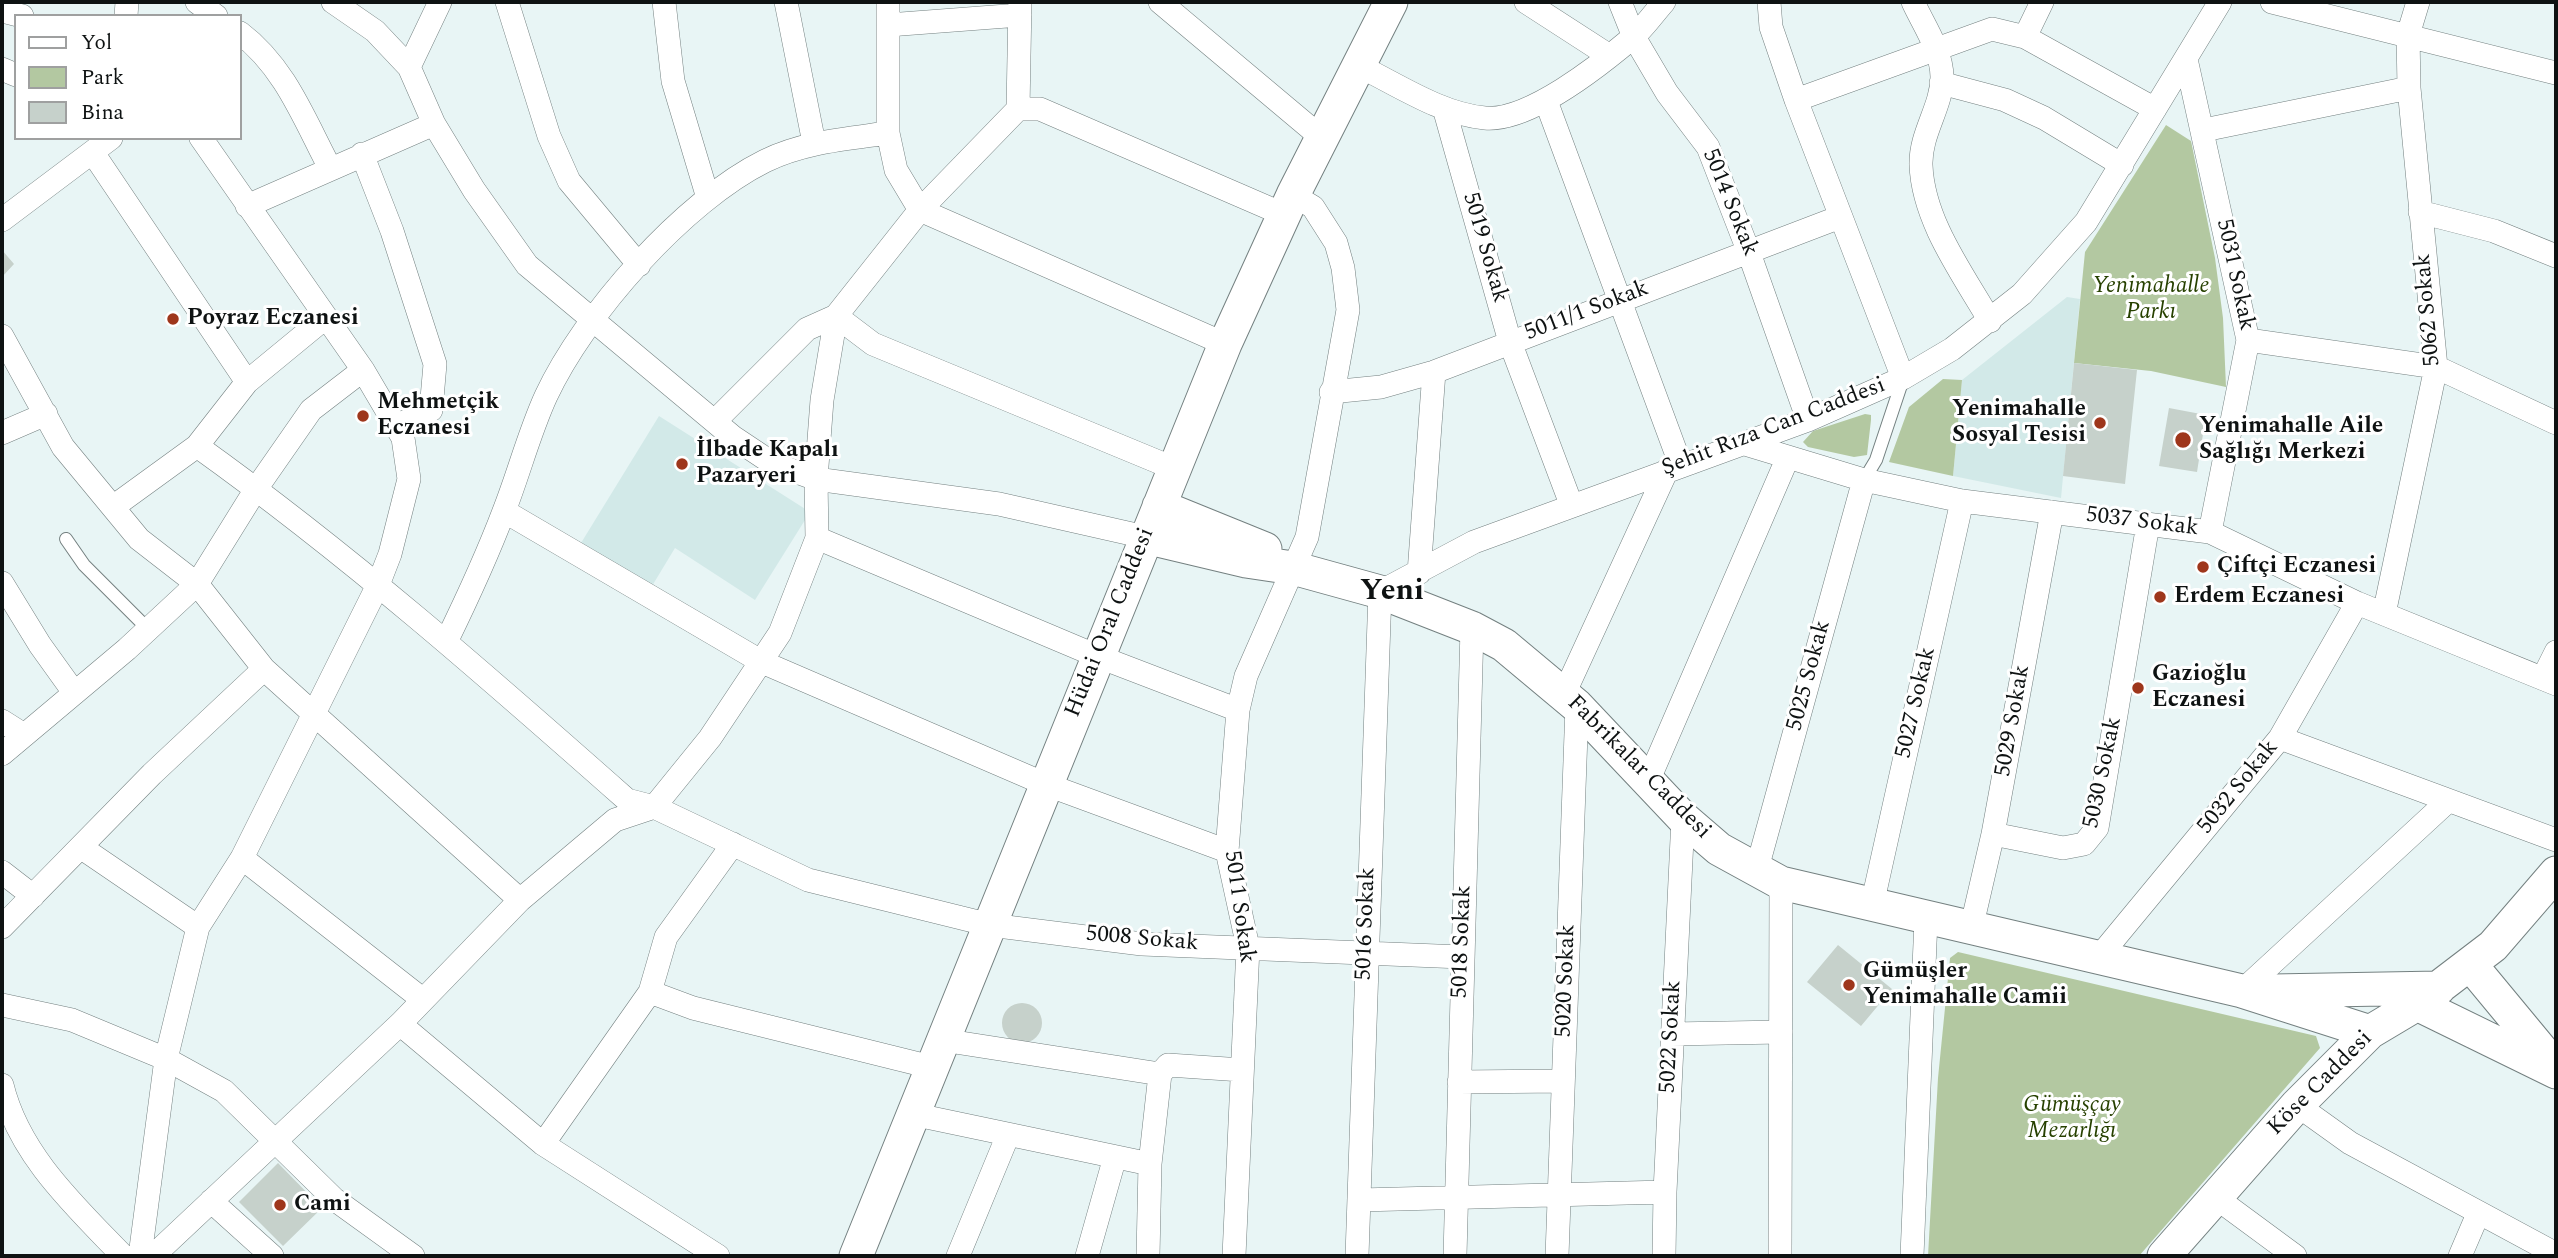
<!DOCTYPE html>
<html>
<head>
<meta charset="utf-8">
<style>
	body { margin:0 }
	#map { position:relative; width:2558px; height:1258px; overflow:hidden; background:#e8f5f5; font-family:Spectral,serif }
	canvas { display:block }
	.frame { position:absolute; inset:0; border:4px solid #0e1212; pointer-events:none }
	.legend { position:absolute; left:14px; top:14px; width:228px; height:126px; box-sizing:border-box; background:#fff; border:2px solid #9fa0a0; margin:0; padding:9px 12px; list-style:none; font-size:21px; color:#0e1212 }
	.legend li { display:flex; align-items:center; gap:14px; height:35px }
	.legend b { width:35px; border:2px solid #9fa0a0 }
</style>
</head>
<body>
<div id="map">
<canvas width="2558" height="1258"></canvas>
<div class="frame"></div>
<ul class="legend">
<li><b style="height:9px;background:#fff"></b>Yol</li>
<li><b style="height:19px;background:#b3c8a1"></b>Park</li>
<li><b style="height:19px;background:#c6d1cb"></b>Bina</li>
</ul>
</div>
<script>
const c = document.querySelector('canvas').getContext('2d');
c.lineJoin = 'round';
function fill(path, color) {
  c.fillStyle = color;
  c.fill(path, 'evenodd');
}
function strokePath(path, color, width, dash) {
  c.strokeStyle = color;
  c.lineWidth = width;
  c.lineCap = dash ? 'butt' : 'round';
  c.setLineDash(dash || []);
  c.stroke(path);
}
function write(font, color, halo, rows, align = 'center') {
  c.font = font + ' Spectral,serif';
  c.lineWidth = 6;
  c.setLineDash([]);
  c.textBaseline = 'middle';
  c.strokeStyle = halo;
  c.fillStyle = color;
  for (const [text, x, y, turn = 0] of rows) {
    c.save();
    c.translate(x, y);
    c.rotate((+turn || 0) * Math.PI / 180);
    c.textAlign = isNaN(turn) ? turn : align;
    if (halo) c.strokeText(text, 0, 0);
    c.fillText(text, 0, 0);
    c.restore();
  }
}
fill(new Path2D(`
	M2067 297 2080 299 2061 498 1953 476 1962 380Z
	M659 416 810 512 755 600 675 548 652 586 581 543Z`), '#d2e9e8');
fill(new Path2D(`
	M2166 125 2191 141 2215 258 2223 318 2226 387 2151 371 2074 363 2085 252Z
	M1943 379 1962 380 1953 476 1889 462 1909 407Z
	M1865 414 1871 415V420L1867 455 1854 457 1808 447 1803 442 1813 431Z
	M1958 952 2316 1036 2320 1048 2139 1256H1928L1938 1078 1950 958Z`), '#b3c8a1');
fill(new Path2D(`
	M2 250 14 264 2 277Z
	M2074 363 2137 370 2125 484 2063 476Z
	M2169 408 2206 415 2197 472 2159 466Z
	M1838 945 1892 989 1861 1026 1807 982Z
	M1002 1023a20 20 0 1 1 40 0a20 20 0 1 1-40 0Z
	M278 1163 322 1208 283 1246 239 1202Z`), '#c6d1cb');
const lane = new Path2D(`
	M1864 480 1876 460 1903 379
	M66 539 84 565 148 629`);
const street = new Path2D(`
	M197 2 216 16
	M333 2 375 31 409 67 434 124 474 190 527 265 733 437 772 463 816 479 999 504 1145 537
	M507 2 549 136 569 181 639 265
	M664 2 673 81 708 198
	M786 2 814 143
	M888 2V133L896 170 920 210 1225 344
	M1020 2 1018 109H1040L1285 215
	M1160 2 1322 138
	M1526 2 1608 55
	M1620 2 1634 37 1667 93 1708 147 1748 250 1808 420
	M1769 2 1771 27 1796 100 1903 378
	M1913 2C1923 24 1942 51 1942 77 1942 107 1920 133 1921 165 1923 221 1963 274 1990 321
	M2272 2 2556 73
	M2 11 22 16
	M126 16 127 2
	M888 25 1020 15
	M240 33C285 67 304 119 330 168
	M2025 37 2042 2
	M2186 59 2248 340 2210 532
	M1357 65C1397 84 1440 114 1485 118 1528 122 1600 65 1632 38 1644 28 1654 13 1664 2
	M409 67 440 2
	M2 69 16 75
	M1941 83 2005 100 2044 118 2122 165
	M1796 100 1992 29 2025 37 2155 109
	M1546 101 1681 466
	M1444 108 1510 342 1571 504
	M2204 130 2409 88
	M93 153 247 382
	M362 154 392 231 435 364 431 410 396 426
	M247 206 434 124
	M2420 212 2494 231 2556 256
	M2 220 111 138
	M2 336 63 447 139 539 197 584 264 669 520 900
	M2248 340 2436 367 2556 423
	M1331 392 1381 387 1434 372 1840 217
	M715 421 807 329 836 316 873 344 1173 468
	M2 433 46 414
	M1745 444 1864 480 1962 501 2210 532 2357 603 2556 684
	M197 446C348 554 488 677 627 800L654 807 808 880 990 925 1142 944 1462 957
	M113 507 197 446 247 382 326 317
	M504 511 762 662 1045 784 1227 851
	M817 538 1097 656 1238 710
	M1419 573 1434 372
	M2 583 40 645 73 691
	M2384 614 2436 367 2409 88 2408 35 2418 2
	M446 642C467 599 487 556 504 511 519 473 529 433 546 396 584 314 684 201 765 161 804 142 846 139 888 133
	M2543 678 2556 652
	M1564 694 1667 470
	M2 721 24 735
	M2280 738 2556 840
	M2 754 127 649 197 584 256 489 311 410 363 370
	M1649 779 1788 457
	M1993 834 2063 848 2084 844 2097 828 2148 524
	M82 848 198 927
	M242 858 422 999
	M2 872 33 896
	M1756 872 1864 480
	M1872 905 1962 501
	M2 927 152 774 264 669
	M1971 929 1993 834 2052 512
	M2099 957 2280 738 2357 603
	M2242 991 2448 801
	M650 992 693 1008 931 1067
	M2 1005 72 1020 166 1059 224 1091 334 1199 413 1256
	M400 1024 543 1144 718 1256
	M1672 1034 1781 1032
	M942 1040 1160 1074 1168 1065 1242 1070
	M1459 1082 1563 1081
	M2 1085C19 1155 75 1206 123 1256
	M2297 1105 2350 1143 2556 1254
	M912 1114 1150 1164
	M543 1144 650 992 666 937 733 844
	M2215 1197 2295 1256
	M1360 1200 1665 1192
	M211 1201 272 1256
	M140 1256 166 1059 198 927 242 858 378 585 390 554 409 479 403 438 363 370 201 138
	M153 1256 400 1024 520 900 615 820 654 807 710 738 780 633 817 538 816 479 822 400 836 316 920 210 1018 109
	M958 1256 1008 1135
	M1087 1256 1115 1157
	M1148 1256 1150 1164 1160 1074
	M1234 1256 1248 947 1227 851 1238 710 1246 676 1307 537 1348 310 1343 268 1336 243 1313 207 1293 195
	M1357 1256 1380 592 1474 542 1808 420 1903 378 1952 349 2022 294 2086 222 2220 2
	M1455 1256 1472 628
	M1557 1256 1577 706
	M1664 1256 1665 1192 1683 818
	M1780 1256 1781 883
	M1912 1256 1926 919
	M2460 1256 2478 1214`);
const secondary = new Path2D(`
	M1159 506 1265 549
	M1145 537 1246 561 1293 568 1380 592 1472 628 1504 645 1577 706 1683 818 1719 849 1781 883 2242 991 2370 1032
	M2470 964 2552 1063
	M2273 991 2439 988
	M2417 1004 2556 1072
	M856 1256 1225 344 1293 195 1391 2
	M2164 1256 2297 1105 2370 1032 2417 1004 2493 946 2556 873`);
strokePath(lane, '#748080', 14);
strokePath(street, '#748080', 24);
strokePath(secondary, '#748080', 35);
strokePath(lane, '#fff', 12);
strokePath(street, '#fff', 23);
strokePath(secondary, '#fff', 33);
for (const [x, y, r, color] of [
	[173,319,7,"#9e361b"],
	[363,416,7,"#9e361b"],
	[2100,423,7,"#9e361b"],
	[2183,440,9,"#9e361b"],
	[682,464,7,"#9e361b"],
	[2203,567,7,"#9e361b"],
	[2160,597,7,"#9e361b"],
	[2138,688,7,"#9e361b"],
	[1849,985,7,"#9e361b"],
	[280,1205,7,"#9e361b"]
]) {
  const dot = new Path2D();
  dot.arc(x, y, r, 0, 2 * Math.PI);
  c.fillStyle = color;
  c.fill(dot);
  strokePath(dot, '#fff', 2.5);
}
write('23px', '#0e1212', '#fff', [
	["5014 Sokak",1729,203,68],
	["5019 Sokak",1484,248,74],
	["5031 Sokak",2234,275,78],
	["5062 Sokak",2429,310,-95],
	["5011/1 Sokak",1587,312,-21],
	["Şehit Rıza Can Caddesi",1774,428,-21],
	["5037 Sokak",2142,523,7],
	["Hüdai Oral Caddesi",1111,623,-68],
	["5025 Sokak",1810,676,-75],
	["5027 Sokak",1917,703,-77],
	["5029 Sokak",2014,721,-80],
	["Fabrikalar Caddesi",1638,768,45],
	["5030 Sokak",2104,773,-78],
	["5032 Sokak",2239,788,-51],
	["5011 Sokak",1238,907,82],
	["5016 Sokak",1367,924,-88],
	["5008 Sokak",1142,940,5],
	["5018 Sokak",1463,942,-88],
	["5020 Sokak",1567,981,-88],
	["5022 Sokak",1672,1037,-87],
	["Köse Caddesi",2321,1084,-45]
]);
write('italic 23px', '#274100', '#fff', [
	["Yenimahalle",2151,287],
	["Parkı",2151,313],
	["Gümüşçay",2072,1106],
	["Mezarlığı",2072,1132]
]);
write('bold 23px', '#0e1212', '#fff', [
	["Poyraz Eczanesi",187,319],
	["Mehmetçik",377,403],
	["Eczanesi",377,429],
	["Yenimahalle",2086,410,"right"],
	["Sosyal Tesisi",2086,436,"right"],
	["Yenimahalle Aile",2199,427],
	["Sağlığı Merkezi",2199,453],
	["İlbade Kapalı",696,451],
	["Pazaryeri",696,477],
	["Çiftçi Eczanesi",2217,567],
	["Erdem Eczanesi",2174,597],
	["Gazioğlu",2152,675],
	["Eczanesi",2152,701],
	["Gümüşler",1863,972],
	["Yenimahalle Camii",1863,998],
	["Cami",294,1205]
], 'left');
write('bold 30px', '#0e1212', '#fff', [
	["Yeni",1392,593]
]);
</script>
</body>
</html>
